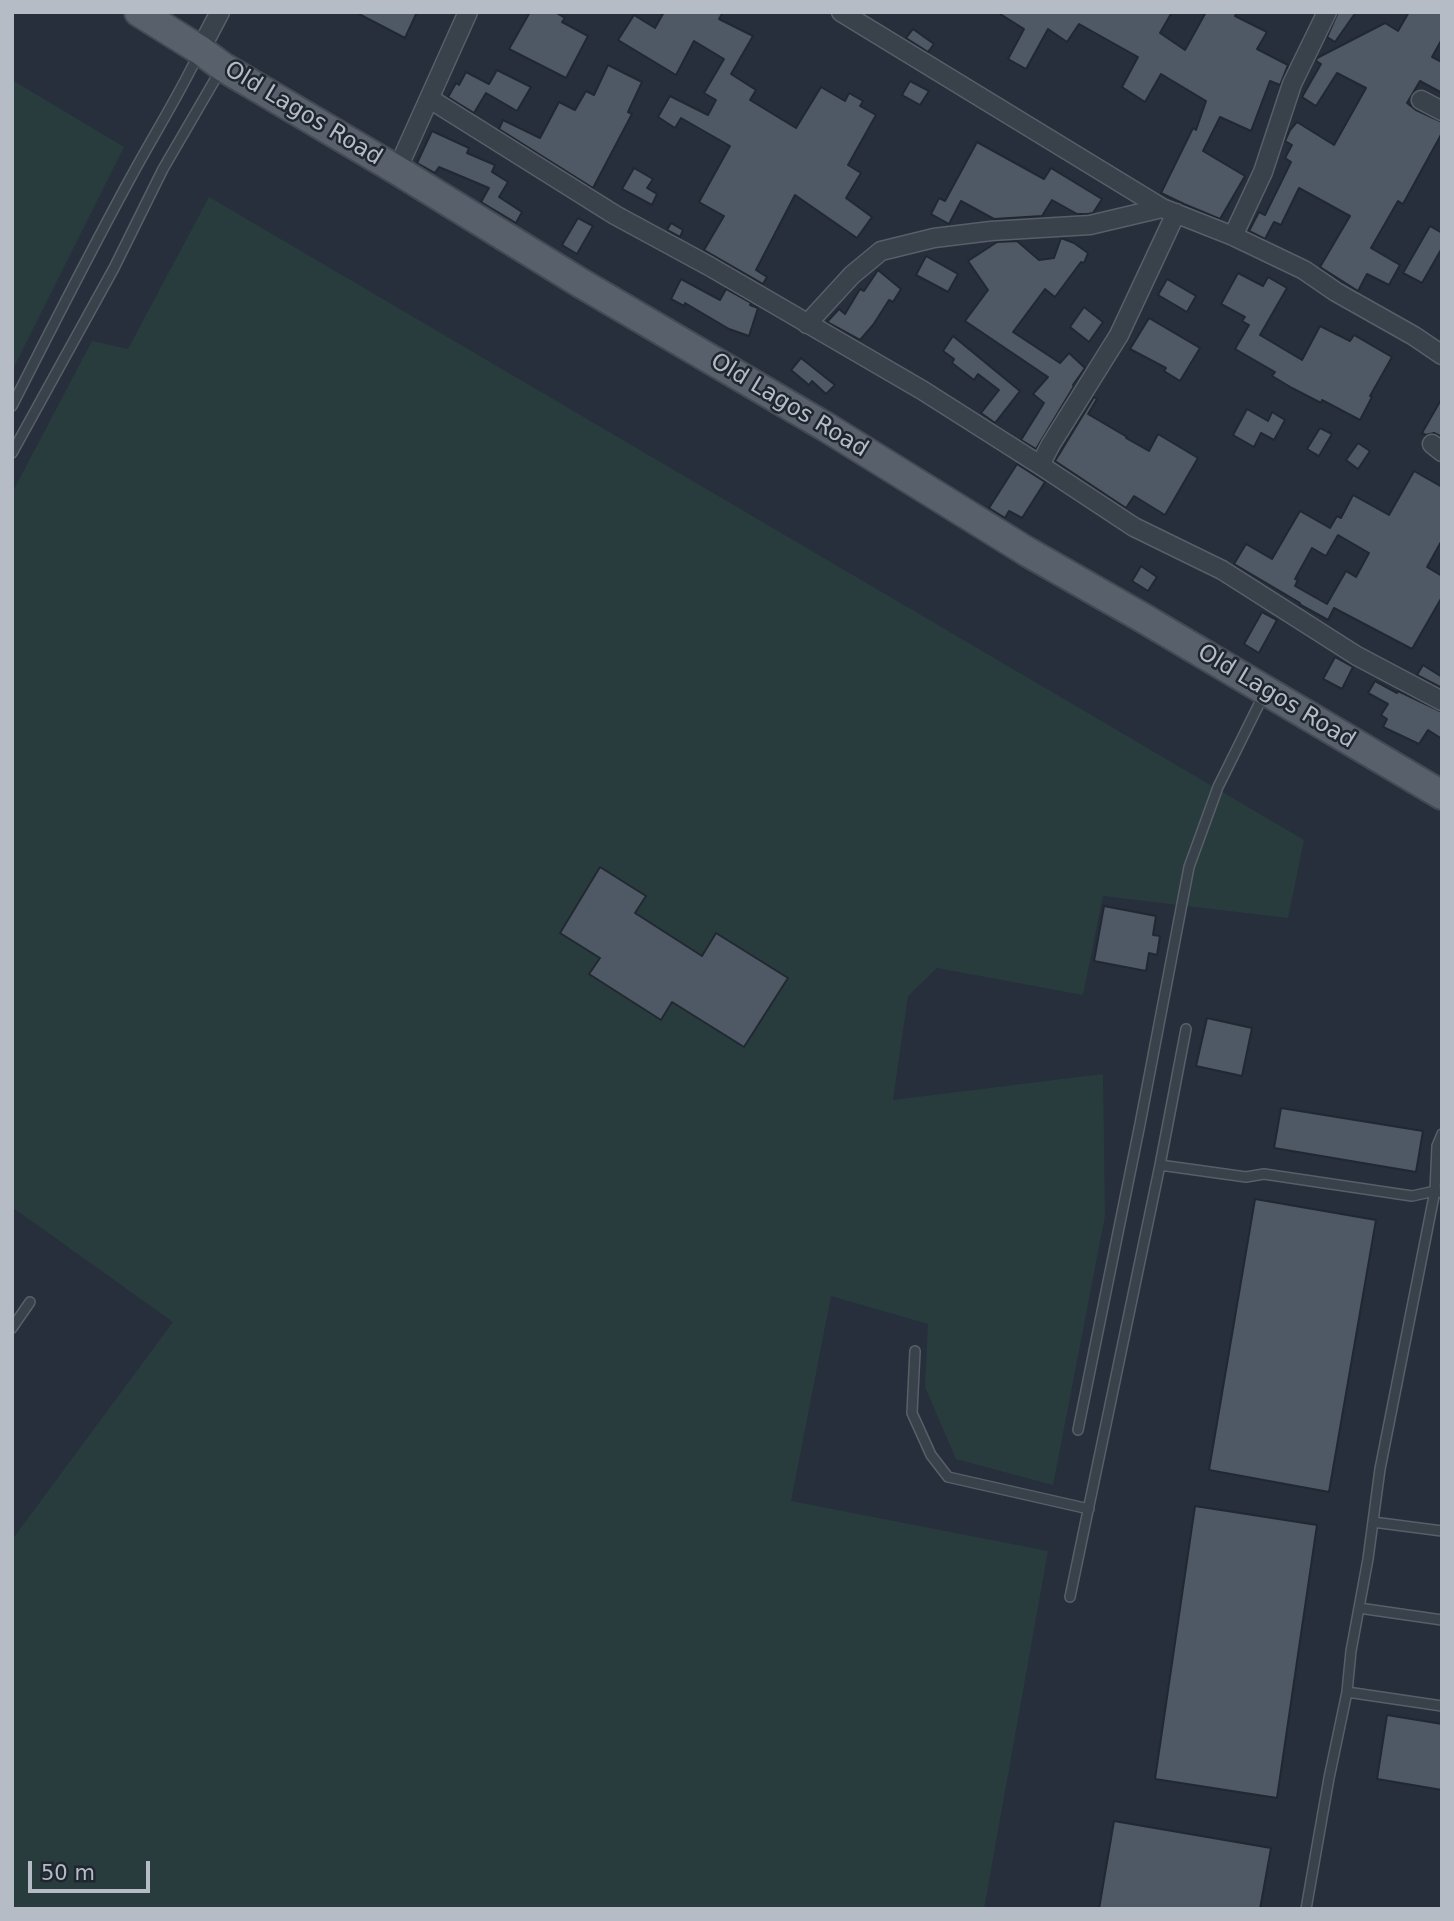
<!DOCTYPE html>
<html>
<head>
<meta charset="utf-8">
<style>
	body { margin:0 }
	#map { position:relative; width:1454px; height:1921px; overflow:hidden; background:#262f3b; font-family:"DejaVu Sans",sans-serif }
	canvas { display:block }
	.frame { position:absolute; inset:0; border:14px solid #b5bcc6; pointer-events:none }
	.scale { position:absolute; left:28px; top:1861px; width:122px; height:32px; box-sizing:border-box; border:4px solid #b5bcc6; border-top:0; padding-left:9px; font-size:21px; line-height:24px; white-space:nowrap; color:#b5bcc6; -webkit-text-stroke:5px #1f2630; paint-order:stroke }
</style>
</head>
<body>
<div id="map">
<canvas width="1454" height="1921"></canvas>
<div class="frame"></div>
<div class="scale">50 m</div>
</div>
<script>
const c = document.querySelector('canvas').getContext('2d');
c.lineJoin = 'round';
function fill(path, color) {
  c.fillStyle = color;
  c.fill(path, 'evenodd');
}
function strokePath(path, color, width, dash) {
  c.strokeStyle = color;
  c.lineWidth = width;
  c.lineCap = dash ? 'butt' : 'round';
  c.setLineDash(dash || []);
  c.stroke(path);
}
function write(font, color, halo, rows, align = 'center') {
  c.font = font + ' "DejaVu Sans",sans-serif';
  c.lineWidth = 5;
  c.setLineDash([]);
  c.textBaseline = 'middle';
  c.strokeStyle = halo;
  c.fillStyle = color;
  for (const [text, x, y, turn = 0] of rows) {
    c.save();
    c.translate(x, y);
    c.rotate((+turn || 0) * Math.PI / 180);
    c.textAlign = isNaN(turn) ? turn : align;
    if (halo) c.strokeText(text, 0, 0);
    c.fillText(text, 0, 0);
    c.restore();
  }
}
fill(new Path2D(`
	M12 80 124 147 12 371Z
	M209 197 1304 840 1288 918 1103 896 1083 995 937 968 908 996 893 1100 1103 1074 1105 1216 1053 1485 956 1459 925 1387 928 1324 831 1296 791 1501 1048 1551 984 1909H12V1540L173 1322 12 1207V493L92 341 128 349Z`), '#293c3d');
const building = new Path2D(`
	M355 12H417L405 38Z
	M530 12H555L565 18 562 22 588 36 566 78 509 49Z
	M664 12H723L719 19 753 36 731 74 756 90 750 100 796 128 821 87 845 101 849 93 863 101 860 106 876 115 848 165 861 173 846 198 872 217 857 238 795 195 756 270 767 277 763 284 704 250 724 216 699 202 730 146 681 118 675 128 658 117 670 96 708 115 716 100 704 93 724 59 694 41 676 75 618 40 634 15 655 28Z
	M997 12H1172L1160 33 1185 50 1206 12H1237L1235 16 1267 32 1257 49 1288 65 1280 85 1270 81 1251 131 1220 117 1203 151 1245 176 1220 219 1184 204 1161 193 1193 128 1196 130 1206 101 1161 74 1145 102 1122 87 1138 57 1079 24 1067 42 1048 29 1026 69 1008 59 1024 29Z
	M1338 12H1356L1335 42 1327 37Z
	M1409 12H1442V39L1432 57 1442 62V93L1420 81 1407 103 1416 110 1442 122V133L1403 204 1398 201 1371 248 1400 265 1389 285 1367 274 1358 291 1320 267 1350 216 1299 188 1281 225 1274 222 1265 239 1249 231 1259 212 1265 215 1291 162 1285 158 1292 145 1285 141 1290 130 1297 122 1334 145 1366 88 1337 73 1316 106 1302 97 1321 64 1316 61 1317 58 1385 23 1398 31Z
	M913 29 934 44 928 52 906 38Z
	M608 65 642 82 628 112 632 114 593 188 499 129 503 120 540 138 559 102 575 110 586 91 594 95Z
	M497 70 531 87 517 111 486 93 474 113 448 97 456 83 459 85 466 72 489 84Z
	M910 81 929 91 920 105 902 95Z
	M432 131 469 148 467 153 495 165 492 172 508 182 499 197 522 212 516 223 481 202 489 188 439 167 435 173 417 163Z
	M977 142 1044 179 1051 168 1102 199 1093 213 1088 214H1077L1052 200 1042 216 994 219 961 201 949 224 931 214 939 198 945 201Z
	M634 168 653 179 647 188 657 194 652 205 622 189Z
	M578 218 593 226 577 254 562 245Z
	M671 223 683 230 680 237 667 230Z
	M1430 226 1442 233V248L1422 283 1403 273Z
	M1061 238 1074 243 1088 253 1084 263 1081 262 1055 297 1045 289 1013 332 1060 363 1069 353 1085 368 1073 385 1074 386 1036 449 1021 440 1044 403 1033 394 1048 377 965 321 988 290 968 261 997 242 1017 241 1039 260 1054 258Z
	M926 256 958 274 948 292 916 275Z
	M878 270 901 289 893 302 889 300 873 325 860 340 827 322 839 309 845 314 860 289 864 291Z
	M1238 273 1263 286 1268 277 1287 288 1260 335 1302 360 1320 326 1350 341 1354 335 1392 357 1370 396 1372 397 1360 420 1322 400 1321 403 1292 388 1272 376 1275 372 1235 349 1249 325 1242 321 1245 317 1221 304Z
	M681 279 720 300 726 289 751 303 750 305 758 308 749 336 729 329 685 303 684 306 671 299Z
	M1167 279 1196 296 1187 312 1158 295Z
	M1084 307 1103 322 1089 342 1070 327Z
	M1149 318 1200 348 1180 381 1164 371 1166 368 1130 349Z
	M953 336 1020 391 995 423 981 413 999 390 978 374 974 380 952 363 954 359 943 351Z
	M801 358 835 385 826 394 812 381 809 385 791 370Z
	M1094 397 1097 399 1088 414 1127 437 1126 438 1149 451 1158 434 1198 458 1165 515 1134 496 1126 508 1055 461Z
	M1442 398V437L1434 433 1426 435 1422 433Z
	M1247 409 1268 421 1272 412 1285 420 1274 440 1261 433 1254 447 1233 435Z
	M1320 428 1332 434 1319 456 1307 449Z
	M1358 443 1370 451 1358 469 1346 460Z
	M1017 464 1045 482 1022 518 1009 511 1005 518 989 508Z
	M1414 471 1442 487V540L1427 567 1442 576V597L1412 649 1334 608 1328 620 1299 604 1300 603 1234 564 1246 544 1272 559 1300 511 1330 528 1337 516 1341 518 1353 495 1389 515ZM1338 535 1369 553 1356 577 1346 571 1327 604 1295 586 1298 580 1295 579 1312 548 1326 556Z
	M1141 566 1157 577 1148 591 1132 581Z
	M1262 612 1277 620 1259 653 1244 644Z
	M1335 657 1353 667 1342 689 1323 679Z
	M1423 665 1442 677V688L1417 675Z
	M1375 681 1397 693 1398 691 1442 712V739L1428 730 1419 744 1383 727 1387 719 1381 715 1388 704 1368 693Z
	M600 867 646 896 635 913 702 956 716 933 788 978 744 1047 672 1002 661 1020 589 974 600 958 560 933Z
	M1104 906 1156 916 1153 935 1160 936 1157 955 1149 953 1146 971 1094 961Z
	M1207 1018 1252 1028 1242 1076 1196 1066Z
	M1281 1108 1423 1131 1416 1172 1274 1148Z
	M1255 1199 1376 1220 1329 1492 1209 1470Z
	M1195 1506 1317 1525 1277 1798 1155 1779Z
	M1387 1715 1442 1724V1790L1377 1779Z
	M1114 1821 1271 1848 1260 1909H1099Z`);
fill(building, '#4f5865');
strokePath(building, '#212832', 2);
const lane = new Path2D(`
	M12 406C51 329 90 252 131 177 153 136 178 97 198 55
	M12 453 114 268 163 169 220 71
	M1160 1165 1186 1029
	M12 1328 30 1302
	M915 1351 912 1413 931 1455 948 1477 1089 1509
	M1078 1430 1140 1124 1189 867 1218 787 1265 692
	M1373 1522 1442 1531
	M1070 1597 1160 1165 1246 1177 1264 1174 1412 1196 1435 1191 1442 1193
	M1359 1608 1442 1620
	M1347 1692 1442 1706
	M1306 1909 1329 1778 1347 1692 1351 1651 1368 1559 1380 1469 1435 1191 1437 1146 1442 1134`);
const street = new Path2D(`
	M841 12 1162 208 1233 236 1304 270 1336 292 1414 336 1442 355
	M200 50 220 12
	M430 99 615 215 709 266 922 390 1040 465 1134 527 1222 570 1357 656 1442 701
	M1421 100 1442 111
	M397 170 468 12
	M1233 236 1263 172 1292 84 1327 12
	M807 324 852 275 881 251 934 238 991 231 1090 225 1162 208
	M1432 444 1442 452
	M1040 465 1051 444 1119 335 1176 213`);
const primary = new Path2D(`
	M139 12 200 50 223 67 397 170 579 282 826 427 1026 551 1143 618 1442 795`);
strokePath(lane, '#585f69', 12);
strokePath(street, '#585f69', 21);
strokePath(primary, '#434a54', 32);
strokePath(lane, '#39414b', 9);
strokePath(street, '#39414b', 18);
strokePath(primary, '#58606b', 28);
write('23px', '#b5bcc6', '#1f2630', [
	["Old Lagos Road",303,114,31],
	["Old Lagos Road",789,406,31],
	["Old Lagos Road",1276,697,31]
]);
</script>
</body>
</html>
